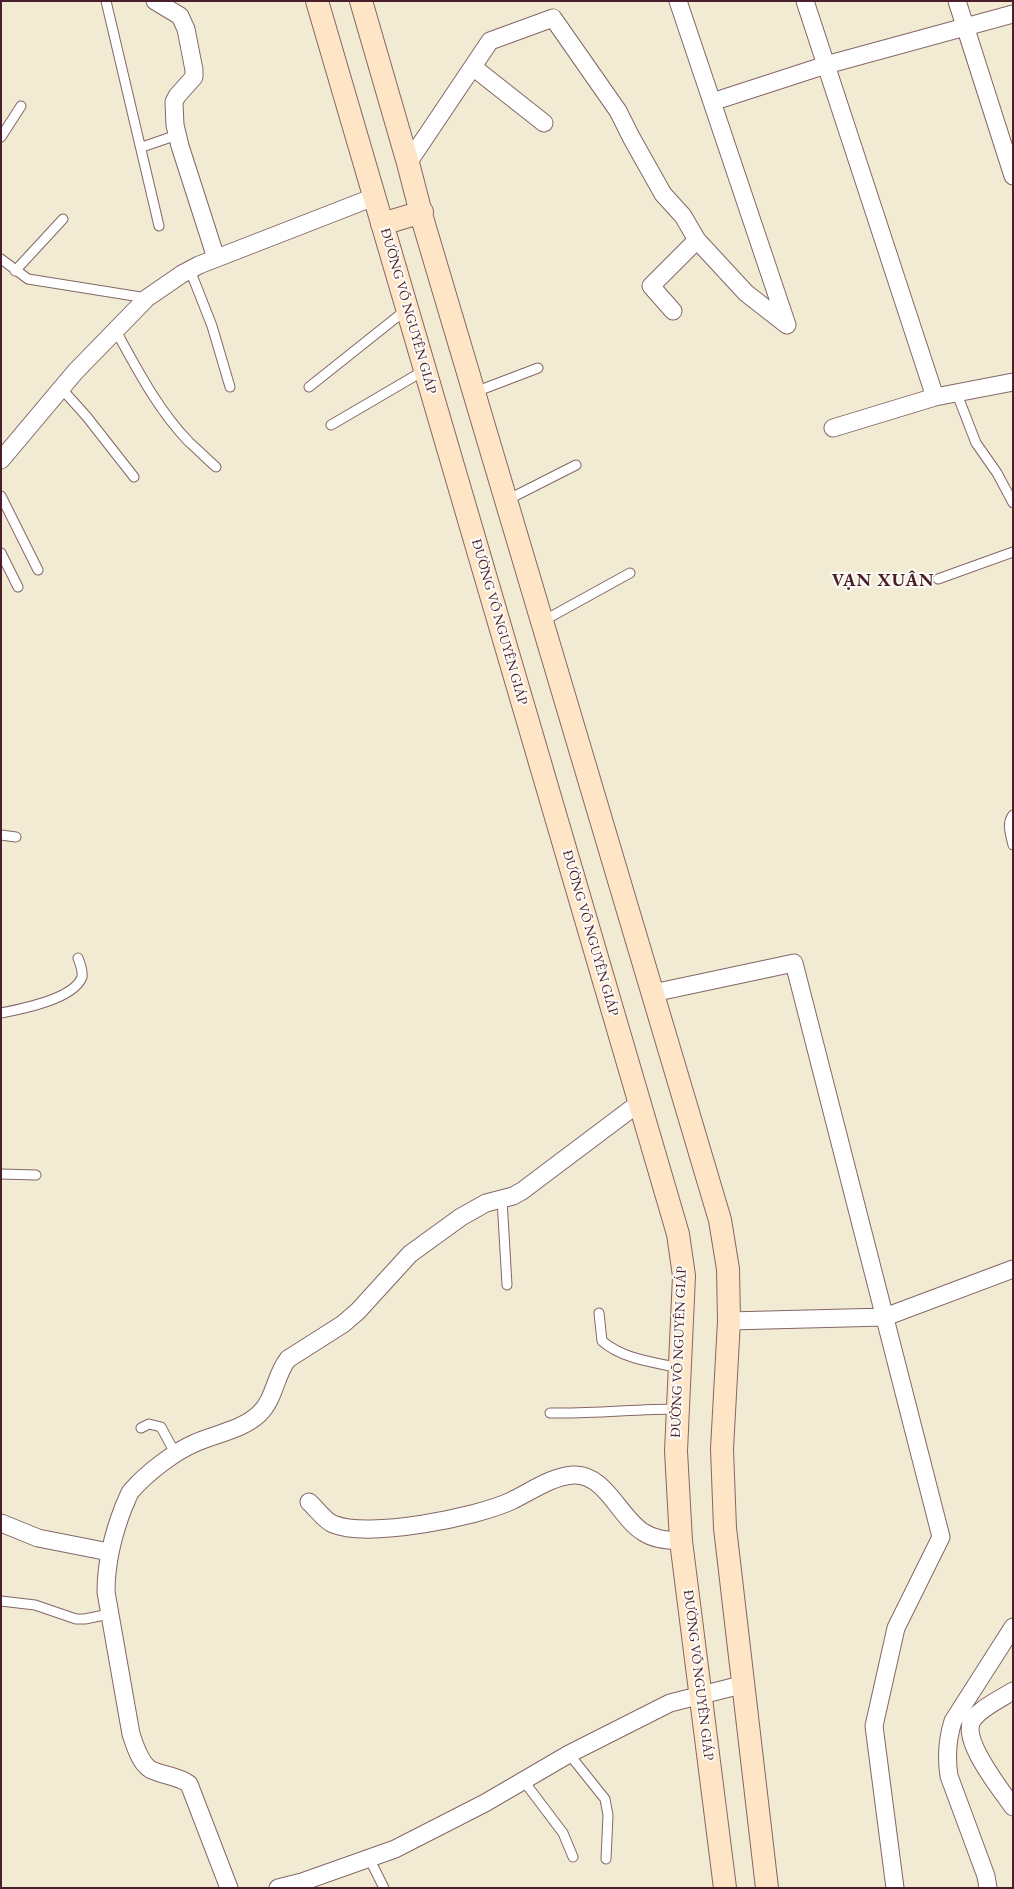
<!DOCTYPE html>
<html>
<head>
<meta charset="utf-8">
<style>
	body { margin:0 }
	#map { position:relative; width:1014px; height:1889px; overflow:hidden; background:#f2ebd4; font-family:"EB Garamond",serif }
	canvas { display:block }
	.frame { position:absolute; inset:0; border:2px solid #4a1f2b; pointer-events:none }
</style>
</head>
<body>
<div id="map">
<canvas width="1014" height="1889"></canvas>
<div class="frame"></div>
</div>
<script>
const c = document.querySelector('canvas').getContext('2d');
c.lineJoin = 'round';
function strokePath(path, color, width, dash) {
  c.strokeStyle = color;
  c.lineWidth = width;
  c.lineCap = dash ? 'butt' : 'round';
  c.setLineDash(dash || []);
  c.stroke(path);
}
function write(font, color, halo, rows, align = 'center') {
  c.font = font + ' "EB Garamond",serif';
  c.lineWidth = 4;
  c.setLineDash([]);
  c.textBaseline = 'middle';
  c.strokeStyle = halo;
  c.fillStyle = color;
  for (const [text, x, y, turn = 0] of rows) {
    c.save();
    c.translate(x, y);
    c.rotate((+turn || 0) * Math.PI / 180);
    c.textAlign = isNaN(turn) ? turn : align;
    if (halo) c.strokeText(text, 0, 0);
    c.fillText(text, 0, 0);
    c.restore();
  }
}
const lane = new Path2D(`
	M106 1 159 226
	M1 137 21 106
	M145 146 177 135
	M1 259 28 279 147 298
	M190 270 212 326 230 387
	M15 271 63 219
	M116 331C137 369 158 410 189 442 198 450 207 459 216 467
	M309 387 407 309
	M61 388 87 417 134 477
	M475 392 538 368
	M957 394 976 443 997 473 1013 503
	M331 425 425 370
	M1 496 38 570
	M507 500 576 465
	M1 553 18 587
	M938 579 1013 552
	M543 621 630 573
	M1013 815C1006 824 1011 835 1013 845
	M1 835 16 837
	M1 1013C22 1009 74 999 82 977 83 971 80 963 78 958
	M1 1174 36 1175
	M502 1199 507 1285
	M599 1313 602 1341C623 1359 652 1362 680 1368
	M550 1413C593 1414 635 1409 678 1409
	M141 1428 149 1424 161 1427 175 1453
	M1 1601 35 1605 76 1619H85L109 1614
	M569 1754 605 1799 608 1815 606 1859
	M523 1780 563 1833 573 1857
	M370 1860 384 1888`);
const street = new Path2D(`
	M155 1 180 16 186 29 194 70V77L177 96 174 102 175 125 180 146 216 258
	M678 1 787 325
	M805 1 935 397
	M957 1 1013 176
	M473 67 544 123
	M712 102 826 65 1013 14
	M408 163 490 41 553 18 618 111 631 137 663 194 683 216 697 240 746 293 787 325
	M673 311 651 286 697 240
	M833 428 935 397 1013 382
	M1 460 75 372 147 298 182 274 199 265 374 197
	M653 993 794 963 941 1537 896 1628 874 1726 895 1888
	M729 1321 885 1317 1013 1269
	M309 1502C316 1508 325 1521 333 1524 368 1539 477 1517 511 1501 532 1491 550 1477 573 1475 605 1473 619 1517 643 1532 655 1540 668 1540 681 1541
	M1 1523 38 1538 109 1552
	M1013 1691C1002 1698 976 1710 971 1723 964 1744 1001 1790 1013 1807
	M229 1888 189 1784C178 1776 166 1776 154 1771 141 1767 135 1746 131 1734L106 1592C106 1562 113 1534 124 1506 127 1501 128 1494 132 1490 147 1473 174 1452 195 1443 215 1434 242 1430 259 1414 275 1399 275 1375 288 1359L343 1324 358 1311 410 1254 461 1217 486 1203 513 1196 522 1191 639 1103
	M278 1888 302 1882 395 1849 485 1803 569 1754 670 1703 745 1684
	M988 1888 986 1876 949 1776C946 1756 947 1740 953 1721L1013 1627`);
const secondary = new Path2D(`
	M317 1 678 1234 684 1276 676 1451 681 1541 725 1888
	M361 1 408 163 423 221 720 1220 728 1269 729 1321 722 1449 725 1528 767 1888
	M382 224 422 212`);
strokePath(lane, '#856666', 11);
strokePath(street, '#856666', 19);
strokePath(secondary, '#856666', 24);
strokePath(lane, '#fff', 9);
strokePath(street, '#fff', 17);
strokePath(secondary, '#fee5c5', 22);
write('14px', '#4a1f2b', '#fdfcf7', [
	["ĐƯỜNG VÕ NGUYÊN GIÁP",408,311,74],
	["ĐƯỜNG VÕ NGUYÊN GIÁP",499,622,74],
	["ĐƯỜNG VÕ NGUYÊN GIÁP",590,933,74],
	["ĐƯỜNG VÕ NGUYÊN GIÁP",679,1352,-88],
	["ĐƯỜNG VÕ NGUYÊN GIÁP",698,1675,83]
]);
c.letterSpacing = '1px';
write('bold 18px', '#4a1f2b', '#fdfcf7', [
	["VẠN XUÂN",883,581]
]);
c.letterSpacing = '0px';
</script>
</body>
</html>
